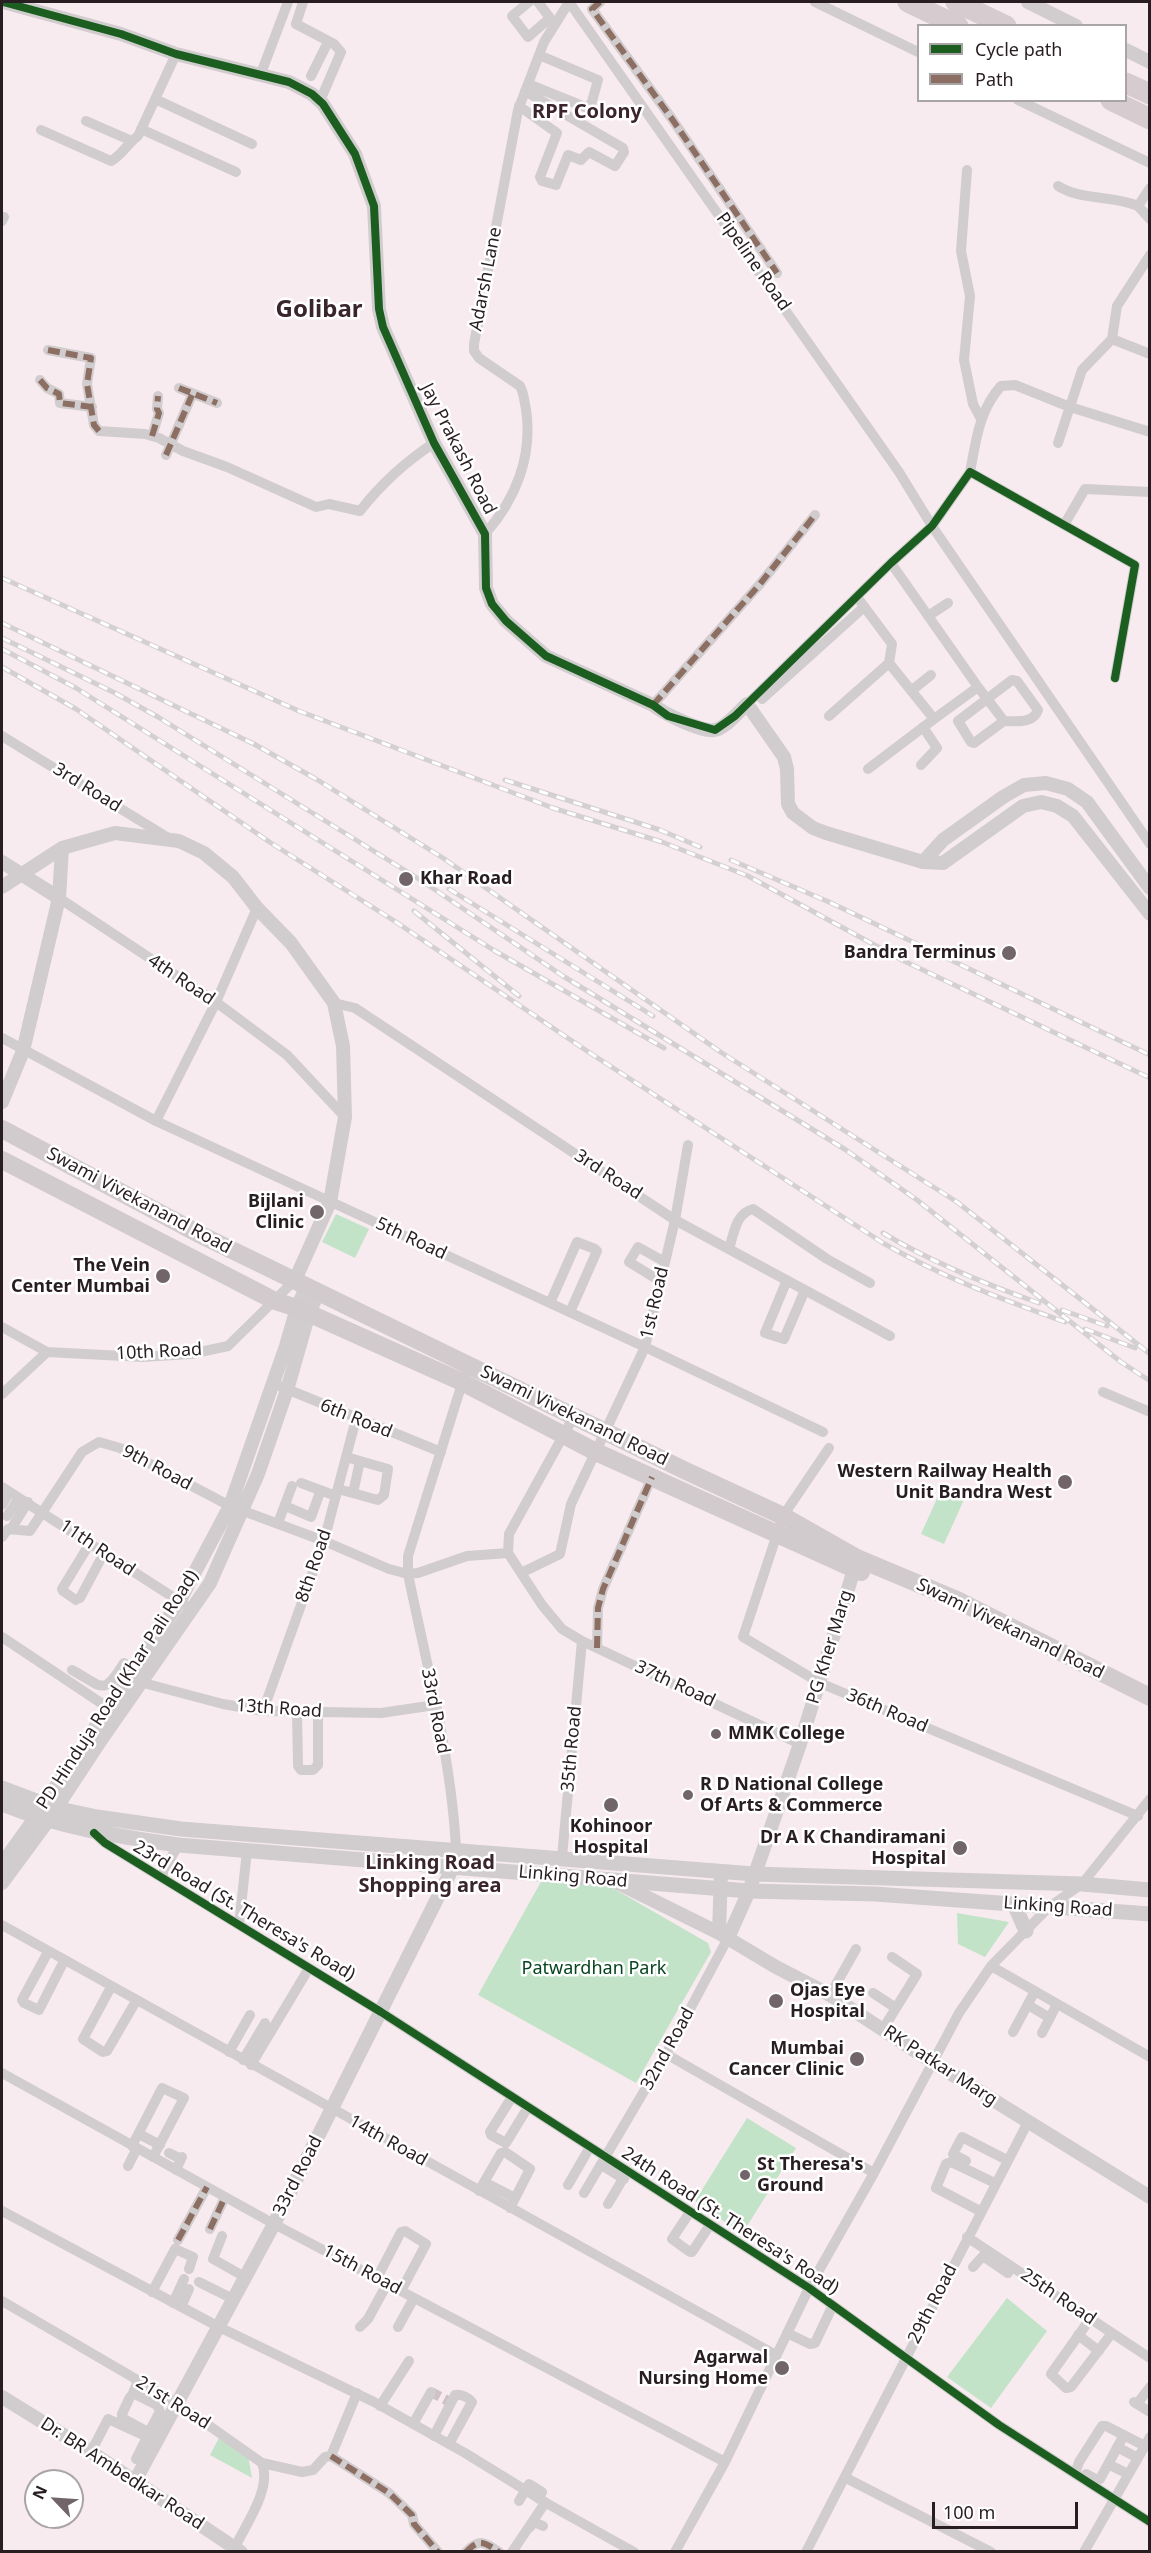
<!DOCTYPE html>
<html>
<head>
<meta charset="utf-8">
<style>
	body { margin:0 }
	#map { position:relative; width:1151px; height:2553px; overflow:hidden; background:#f8ebef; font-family:"Noto Sans",sans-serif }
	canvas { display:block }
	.frame { position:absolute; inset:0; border:3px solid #281d21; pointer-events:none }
	.legend { position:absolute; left:917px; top:24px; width:210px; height:78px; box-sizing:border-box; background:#fff; border:2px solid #a9a5a6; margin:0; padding:8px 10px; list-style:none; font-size:18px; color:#281d21 }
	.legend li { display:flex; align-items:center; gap:12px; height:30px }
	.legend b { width:30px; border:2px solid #a9a5a6 }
	.north { position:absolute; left:24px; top:2469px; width:60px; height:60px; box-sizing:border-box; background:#fff; border:2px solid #a9a5a6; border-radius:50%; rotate:295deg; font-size:16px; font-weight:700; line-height:24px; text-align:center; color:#281d21 }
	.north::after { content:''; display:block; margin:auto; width:21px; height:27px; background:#716569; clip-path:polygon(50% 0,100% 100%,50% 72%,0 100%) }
	.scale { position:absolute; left:932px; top:2502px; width:146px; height:27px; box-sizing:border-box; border:3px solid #281d21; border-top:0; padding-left:8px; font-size:18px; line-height:21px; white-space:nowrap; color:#281d21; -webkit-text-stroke:4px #fff; paint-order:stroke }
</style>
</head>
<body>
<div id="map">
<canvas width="1151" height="2553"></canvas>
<div class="frame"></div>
<ul class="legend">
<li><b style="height:8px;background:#1b5e20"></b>Cycle path</li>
<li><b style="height:8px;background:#8d6e63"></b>Path</li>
</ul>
<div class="north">N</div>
<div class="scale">100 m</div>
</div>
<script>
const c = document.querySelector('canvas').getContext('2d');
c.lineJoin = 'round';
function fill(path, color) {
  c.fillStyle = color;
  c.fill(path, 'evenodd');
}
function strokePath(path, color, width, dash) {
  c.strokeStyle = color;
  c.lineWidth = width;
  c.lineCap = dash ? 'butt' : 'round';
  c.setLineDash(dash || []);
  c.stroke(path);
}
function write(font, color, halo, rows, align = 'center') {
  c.font = font + ' "Noto Sans",sans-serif';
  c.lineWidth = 5;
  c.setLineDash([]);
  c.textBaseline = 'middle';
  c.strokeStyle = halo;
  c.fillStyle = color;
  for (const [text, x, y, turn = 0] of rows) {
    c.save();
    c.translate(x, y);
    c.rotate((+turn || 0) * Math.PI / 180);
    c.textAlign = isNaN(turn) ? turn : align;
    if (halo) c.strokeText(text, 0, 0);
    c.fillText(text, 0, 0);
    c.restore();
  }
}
fill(new Path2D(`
	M336 1214 369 1229 355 1258 322 1242Z
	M944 1483 967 1493 944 1544 921 1534Z
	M543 1878 604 1883 708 1943 711 1952 636 2083 478 1995Z
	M957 1913 1009 1922 985 1957 958 1944Z
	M747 2118 796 2148 742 2234 695 2201Z
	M1007 2298 1047 2331 991 2408 947 2377Z
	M220 2436 248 2455 252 2478 210 2455Z`), '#c2e3c7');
strokePath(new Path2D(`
	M431 2392 448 2401`), '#cec2c6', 10, [10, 5]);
strokePath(new Path2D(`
	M303 2 296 24 334 44 341 52 320 101
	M529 2 512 16 528 37 550 18 538 2
	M569 2 899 472 932 526 1150 844
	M600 2 592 9 672 119 777 273
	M815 2 918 52
	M260 76 288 2
	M311 76 328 42
	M528 84 585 107 591 105 598 80 539 55
	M155 99 252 144
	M1018 100 1150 163
	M519 106 557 133 540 177 542 181 556 185 568 155 581 160 589 152 615 166 624 152 623 148 525 91
	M86 121 132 141
	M141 129 236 172
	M41 130 111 161C121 156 128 143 138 136L176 54
	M967 170 961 251 970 296 964 360 973 404 981 419
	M1058 186C1082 201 1112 195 1138 206L1150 188
	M1138 206 1150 219
	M2 221 4 217
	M1112 339 1150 354
	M48 350 91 358 87 384 94 425 99 431 145 434 159 438 183 451 227 467 316 507 329 504 360 511C381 484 405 462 434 443
	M40 380 47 388 59 394 60 403 92 407
	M179 388 217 403
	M152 436 159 413 157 409 158 396
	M1058 443 1082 370 1112 339 1117 306 1150 255
	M166 455 192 395
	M970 472C976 441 979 410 1001 386L1015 385 1070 407 1150 432
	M1064 525 1085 489 1150 492
	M485 534C516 499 533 456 526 409 524 401 524 393 520 386L479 358 474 351V344L518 110 544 42 569 2
	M857 597 892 644 889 663 934 719 978 687 891 563
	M928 616 948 603
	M978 687 1004 721C1017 721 1033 724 1038 710L1017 681 1012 680 958 721 971 742 974 743 1004 721
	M911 691 931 675
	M762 699 864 607
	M747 704 891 563 932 526 970 472 1135 565 1115 678
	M653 705 760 584 815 515
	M829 716 889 663
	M2 736 170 839
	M921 765 937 748 923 727
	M868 769 934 719
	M59 898 216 1002 287 1055 345 1117
	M334 1003 355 1008 675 1220 890 1336
	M2 1038 156 1121 645 1347 823 1432
	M156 1121 216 1002 257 908
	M729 1249C734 1233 736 1213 753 1209L827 1259 870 1283
	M787 1280 765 1333 784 1339 805 1290
	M660 1281 629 1262 638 1247 665 1262
	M550 1303 577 1242 595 1249 597 1251 570 1312
	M2 1327 47 1352 142 1357 191 1354 228 1346 295 1280
	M272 1383 441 1452
	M1103 1392 1150 1412
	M2 1394 47 1352
	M829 1448 783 1516 743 1637 820 1683 1138 1816
	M301 1483 336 1496
	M2 1487 193 1610
	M338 1489 378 1500 384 1495 388 1469 346 1457
	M353 1493 360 1461
	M2 1505 10 1492
	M290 1508 311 1517 319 1495
	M7 1516 19 1498
	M278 1523 292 1486
	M11 1529 28 1502
	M2 1537 8 1529 30 1531 82 1452 99 1442 120 1448 230 1506 324 1541 389 1569 408 1574 418 1573 467 1556 508 1553
	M508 1553 542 1605 562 1629 582 1641 800 1744
	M508 1553 509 1534 574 1416
	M521 1573 560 1554 571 1504 645 1347 675 1220 688 1145
	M80 1598 104 1553
	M76 1600 63 1591 62 1589 90 1543
	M2 1637 113 1711
	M597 1648 598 1608 603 1589 652 1477
	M72 1670C103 1687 103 1697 124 1663
	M136 1681 223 1704 263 1711 381 1713 435 1705
	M263 1711 324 1541 356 1419
	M297 1712 298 1766 301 1770H313L318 1765V1713
	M94 1833 105 1843 381 2012 809 2288 999 2425 1150 2522
	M456 1850C452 1760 426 1662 408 1574V1556L464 1377
	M562 1857 582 1641
	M161 1877 178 1845
	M2 1925 776 2355
	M239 1925 247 1851
	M48 1952 22 2000 24 2003 39 2010 64 1961
	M991 1966 1150 2057
	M111 1987 83 2039 103 2052 107 2051 136 2001
	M873 1993 896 2008
	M830 1995 856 1949
	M1028 2005 1050 2018
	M883 2029 917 1974 892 1957
	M1013 2032 1035 1991
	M1042 2033 1057 2004
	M229 2052 250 2015
	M666 2054 874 2173
	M243 2060 265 2023
	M251 2065 309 1968
	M2 2073 274 2224 725 2462
	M512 2097 490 2132 491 2135 506 2143 528 2107
	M139 2134 160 2145
	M132 2146 162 2088 184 2098 153 2157
	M169 2153 181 2159
	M966 2161 953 2154 962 2137 1007 2160
	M128 2166 137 2148
	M603 2166 624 2179
	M176 2170 182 2157
	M484 2182 515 2198
	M568 2185 590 2147
	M479 2191 501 2153 505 2152 530 2169 510 2208
	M584 2193 666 2054 728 1938
	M608 2204 627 2172
	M2 2211 219 2327 374 2402 465 2453 548 2504 634 2552
	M980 2211 936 2188 946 2164 951 2162 995 2183
	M690 2212 672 2239 690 2252H692L710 2225
	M210 2229 225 2197
	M222 2236 213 2259 245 2277
	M967 2237 1150 2358
	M178 2240 207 2187
	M973 2267 983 2256 1008 2273
	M377 2278 401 2232 405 2231 426 2244 401 2291
	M199 2282 233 2299
	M152 2292 175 2249 193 2257 189 2269
	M2 2301 177 2403 262 2463C272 2489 246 2524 235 2547
	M173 2303 184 2279
	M181 2307 189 2289
	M1090 2319 1051 2374 1066 2388 1071 2387 1112 2333
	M360 2327 368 2319 387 2284
	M398 2327 414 2298
	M787 2333 810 2344 815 2343 833 2305
	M1078 2335 1099 2351
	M138 2381 133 2393 157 2405 160 2412
	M130 2397 122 2414V2418L159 2438
	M1134 2402 1150 2412
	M1137 2404 1150 2387
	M380 2406 409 2361
	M413 2424 431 2392
	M149 2432 158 2415
	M434 2436 455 2395C461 2394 468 2397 472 2402L449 2444
	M1117 2447 1138 2458
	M91 2452 108 2419 141 2434
	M331 2456 389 2493 412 2515 414 2524 438 2552
	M136 2459 146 2439
	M262 2463 302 2472 313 2470 325 2457 331 2456 357 2393
	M1108 2464 1128 2474
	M1075 2474 1079 2462 1102 2426H1106L1145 2446
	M1086 2474 1097 2480 1100 2479 1124 2435
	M846 2478 991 2552
	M519 2501 529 2484 542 2492 539 2499
	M529 2528 534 2522 543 2526
	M466 2552C479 2538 484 2542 499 2552
	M512 2552 545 2503
	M675 2552 725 2462 809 2288 874 2173 959 2013 991 1966 1049 1907 1082 1884 1150 1799
	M806 2552 1028 2122
	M1084 2552 1150 2437`), '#d1cdcf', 10);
strokePath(new Path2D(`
	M3 2 121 34 176 54 289 82 312 94 323 104 355 154 374 206 379 309 383 327 434 443 485 534 486 588 492 604 506 621 546 656 653 705C663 713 701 732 714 730 725 729 739 711 747 704L784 757 787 769 788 804 793 813 813 828 826 833 923 862 943 863 1023 806 1041 802 1057 806 1073 816 1150 914
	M1028 2 1076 26
	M1126 50 1150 62
	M2 862 59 898
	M923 862 943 840 1003 797 1024 785 1046 783 1068 789 1087 802 1150 888
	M2 887 62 848 115 833 179 841 204 853 233 877 257 908 291 943 334 1003 343 1046 345 1117 330 1202 295 1280
	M2 1102 23 1051 59 898 62 848
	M2 1864 35 1818 179 1602 230 1506 286 1346 297 1308 307 1285
	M614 1881 719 1933 776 1967 830 1995 932 2062 1150 2197
	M2 1883 47 1822 101 1740 210 1583 258 1474 287 1390 309 1313 319 1291
	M719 1933 721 1871
	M728 1938 749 1891 800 1744 857 1560
	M2 2397 91 2452 241 2552
	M135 2481 274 2224 453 1867`), '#d1cdcf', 14);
strokePath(new Path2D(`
	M2 1788 55 1808 97 1817 181 1829 754 1874 1082 1884 1150 1890
	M2 1804C61 1828 115 1836 178 1845L749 1891 875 1894 1150 1914
	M1014 1904 1026 1931`), '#d1cdcf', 15);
strokePath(new Path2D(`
	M2 1129 201 1235 686 1471 783 1516 857 1558 957 1600 1150 1697
	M2 1160 275 1301 297 1308 462 1382 596 1452 861 1572`), '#d2cbce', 18);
strokePath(new Path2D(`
	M908 2 958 26
	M956 2 1006 26
	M1126 83 1150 94
	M1111 100 1150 119`), '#d6cbcf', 21);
const rail = new Path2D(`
	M2 578 299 711 553 808 662 842 748 876 902 960 1150 1078
	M2 623 254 744 316 779 443 858 722 1053 957 1202 1150 1354
	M2 638 115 693 158 717 422 881 563 976 846 1150 917 1200 1121 1362 1150 1381
	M2 649 76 688 495 951 664 1048
	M2 667 76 709 271 843 396 922 587 1051 883 1243C944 1278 999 1298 1065 1322
	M505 780 660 830 700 847
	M731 860 829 902 1150 1055
	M449 889 653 1016
	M414 911 519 996
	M883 1233C933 1263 985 1284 1039 1303
	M1062 1310 1107 1326
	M1085 1329 1135 1348`);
strokePath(rail, '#d4d0d1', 5);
strokePath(rail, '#fff', 3, [9]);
strokePath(new Path2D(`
	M600 2 592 9 672 119 777 273
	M48 350 91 358 87 384 94 425 99 431
	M40 380 47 388 59 394 60 403 92 407
	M179 388 217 403
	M152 436 159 413 157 409 158 396
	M166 455 192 395
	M653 705 760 584 815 515
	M597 1648 598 1608 603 1589 652 1477
	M210 2229 225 2197
	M178 2240 207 2187
	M331 2456 389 2493 412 2515 414 2524 438 2552
	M466 2552C479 2538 484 2542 499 2552`), '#8d6e63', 6, [12, 6]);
strokePath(new Path2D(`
	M3 2 121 34 176 54 289 82 312 94 323 104 355 154 374 206 379 309 383 327 434 443 485 534 486 588 492 604 506 621 546 656 653 705 668 716 715 730 735 716 891 563 932 526 970 472 1135 565 1115 678
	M94 1833 105 1843 381 2012 809 2288 999 2425 1150 2522`), '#1b5e20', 8);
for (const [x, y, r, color] of [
	[406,879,8,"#716569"],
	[1009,953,8,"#716569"],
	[317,1212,8,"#716569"],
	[163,1276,8,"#716569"],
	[1065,1482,8,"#716569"],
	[716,1734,6,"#716569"],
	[688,1795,6,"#716569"],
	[611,1805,8,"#716569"],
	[960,1848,8,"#716569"],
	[776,2001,8,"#716569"],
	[857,2059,8,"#716569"],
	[745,2175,6,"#716569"],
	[782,2368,8,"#716569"]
]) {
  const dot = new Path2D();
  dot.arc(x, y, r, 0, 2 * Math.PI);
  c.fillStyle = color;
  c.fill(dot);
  strokePath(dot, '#fff', 2);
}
write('18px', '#281d21', '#fff', [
	["Pipeline Road",753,262,55],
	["Adarsh Lane",486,279,-79],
	["Jay Prakash Road",458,449,63],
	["3rd Road",87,788,32],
	["4th Road",181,980,34],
	["3rd Road",608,1175,33],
	["Swami Vivekanand Road",139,1201,28],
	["5th Road",411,1239,25],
	["1st Road",655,1303,-77],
	["10th Road",159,1352,-3],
	["Swami Vivekanand Road",574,1416,26],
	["6th Road",356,1419,22],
	["9th Road",157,1468,28],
	["11th Road",97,1548,34],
	["8th Road",314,1566,-71],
	["Swami Vivekanand Road",1010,1629,26],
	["PG Kher Marg",830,1647,-73],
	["37th Road",675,1684,25],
	["PD Hinduja Road (Khar Pali Road)",118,1690,-57],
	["13th Road",279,1709,4],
	["33rd Road",435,1711,79],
	["36th Road",887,1711,23],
	["35th Road",572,1749,-85],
	["Linking Road",573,1877,5],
	["Linking Road",1058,1907,4],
	["23rd Road (St. Theresa's Road)",244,1911,31],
	["32nd Road",668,2049,-61],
	["RK Patkar Marg",940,2066,33],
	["14th Road",388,2141,29],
	["33rd Road",298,2176,-63],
	["24th Road (St. Theresa's Road)",730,2221,33],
	["15th Road",362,2270,28],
	["25th Road",1058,2297,34],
	["29th Road",933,2304,-63],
	["21st Road",173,2403,32],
	["Dr. BR Ambedkar Road",122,2474,33]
]);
write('bold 18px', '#281d21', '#fff', [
	["Khar Road",420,879,"left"],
	["Bandra Terminus",996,953],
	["Bijlani",304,1202],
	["Clinic",304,1223],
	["The Vein",150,1266],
	["Center Mumbai",150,1287],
	["Western Railway Health",1052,1472],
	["Unit Bandra West",1052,1493],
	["MMK College",728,1734,"left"],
	["R D National College",700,1785,"left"],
	["Of Arts & Commerce",700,1806,"left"],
	["Kohinoor",611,1827,"center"],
	["Hospital",611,1848,"center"],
	["Dr A K Chandiramani",946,1838],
	["Hospital",946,1859],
	["Ojas Eye",790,1991,"left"],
	["Hospital",790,2012,"left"],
	["Mumbai",844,2049],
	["Cancer Clinic",844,2070],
	["St Theresa's",757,2165,"left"],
	["Ground",757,2186,"left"],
	["Agarwal",768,2358],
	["Nursing Home",768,2379]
], 'right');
write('18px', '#06451f', '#fff', [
	["Patwardhan Park",594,1969]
]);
write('bold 20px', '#3b252c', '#fff', [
	["RPF Colony",587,112],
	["Linking Road",430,1863],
	["Shopping area",430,1886]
]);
write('bold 24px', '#3b252c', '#fff', [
	["Golibar",319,310]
]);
</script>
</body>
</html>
